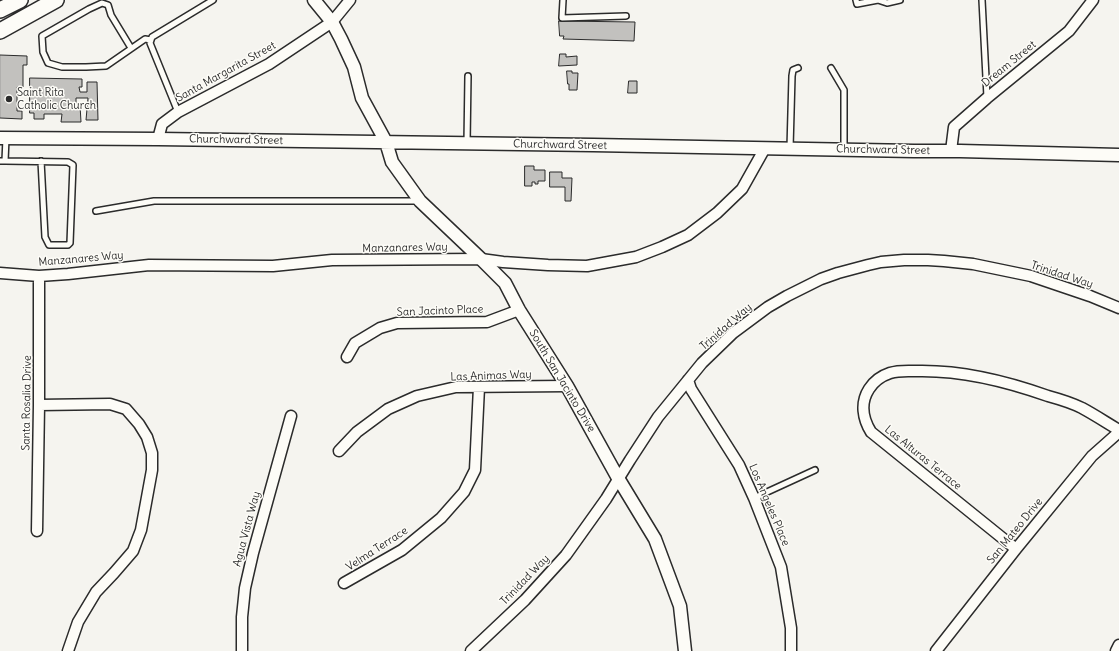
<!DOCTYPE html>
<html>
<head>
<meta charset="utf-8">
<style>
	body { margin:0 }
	canvas { display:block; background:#f5f4ef }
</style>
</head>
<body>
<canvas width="1119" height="651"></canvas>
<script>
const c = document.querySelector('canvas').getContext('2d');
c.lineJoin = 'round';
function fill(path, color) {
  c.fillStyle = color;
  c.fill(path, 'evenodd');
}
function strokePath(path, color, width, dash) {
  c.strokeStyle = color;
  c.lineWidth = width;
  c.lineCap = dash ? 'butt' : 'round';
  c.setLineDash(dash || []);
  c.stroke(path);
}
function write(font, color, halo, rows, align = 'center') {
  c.font = font + ' Delius,sans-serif';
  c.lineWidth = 3;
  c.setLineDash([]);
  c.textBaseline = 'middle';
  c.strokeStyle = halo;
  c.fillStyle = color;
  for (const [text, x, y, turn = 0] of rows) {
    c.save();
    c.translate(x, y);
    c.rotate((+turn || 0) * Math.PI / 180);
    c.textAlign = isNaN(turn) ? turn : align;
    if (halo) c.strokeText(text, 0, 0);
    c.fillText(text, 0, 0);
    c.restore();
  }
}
const building = new Path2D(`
	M559 21 635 22 634 41 563 39 564 36H560Z
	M560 54H566V57L577 56V65L559 66Z
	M0 55 27 56V65H23V87H17V111H22V119L0 118Z
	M567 71H572V73H578L577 90H569V84H568Z
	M30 78 82 79V87H79L80 92H87V82H97L98 120H86L88 98H76V105H80L81 122H61L62 114H44V119H34V113H30Z
	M629 81H637V93H628Z
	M525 166H534V170H545V181H538V184H535V182H532V186H525Z
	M550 172H562V178H572L571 201H565V187H550Z`);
fill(building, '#c2c1be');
strokePath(building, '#2b2b2b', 1);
const service = new Path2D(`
	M563 0 562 18 626 16
	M856 0 857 4 878 0
	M878 0 887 3 900 0
	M982 0 987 97
	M131 48 111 15 108 5 102 3 89 9 42 36 43 52 48 63 62 67H86L106 66 145 39 151 40
	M831 68 844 90V149
	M178 112 150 43 152 37 213 0
	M467 143 468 76
	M790 148 792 76 793 70 798 68
	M0 161H5L6 138
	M5 161 68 162 73 165 70 243 68 245H49L45 237 41 161
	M96 211 154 201H419
	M754 498 815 470`);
const minor = new Path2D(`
	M158 139 162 124 178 112 269 64 332 22 350 0
	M951 151 954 127 987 98 1069 31 1093 0
	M0 273 39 276 68 274 149 265 273 266 332 260 481 259 503 262 548 265 587 266 636 257 662 247 688 235 717 213 742 189 765 148
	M347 357 355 343 380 328 397 323 487 322 519 310
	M688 380 691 389 739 465 754 498 781 567 791 628V651
	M39 405 110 404 126 409 139 424 147 437 152 453V470L141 530 133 551 114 573 96 592 78 622 68 651
	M339 451 357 432 388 409 417 396 456 387 567 386
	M37 531 39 405V276
	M1016 549 871 432C863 419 860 403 869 389 874 381 881 376 890 373 899 370 908 371 917 371 962 370 1006 381 1048 396 1059 399 1072 403 1082 408 1095 415 1107 423 1119 430
	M344 583 402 550 441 518 464 492 475 470 479 387
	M242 651V617L245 588 253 553 291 416
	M471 651 525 600 566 555 606 499 630 460 658 417 702 363 733 333 768 307 787 296 821 279 838 273 868 265 881 262 904 260H928L944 261 973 264 1031 276 1090 296 1119 308
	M936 651 1016 549 1092 456 1119 432
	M1116 651 1119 645`);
const tertiary = new Path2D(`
	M314 0 332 22 341 39 354 67 362 98 386 142 392 162 420 201 481 259 505 283 519 310 567 386 618 478 655 539 680 606 685 651
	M0 138 158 139 593 145 914 151H960L1119 155`);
const primary = new Path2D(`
	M0 10 20 0
	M0 31 56 0`);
strokePath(service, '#2b2b2b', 8);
strokePath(minor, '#2b2b2b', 13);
strokePath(tertiary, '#2b2b2b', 15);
strokePath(primary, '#2b2b2b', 18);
strokePath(service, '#fdfcf7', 5);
strokePath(minor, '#fdfcf7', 10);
strokePath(tertiary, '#fdfcf7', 12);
strokePath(primary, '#fdfcf7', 15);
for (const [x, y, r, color] of [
	[9,99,4,"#2b2b2b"]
]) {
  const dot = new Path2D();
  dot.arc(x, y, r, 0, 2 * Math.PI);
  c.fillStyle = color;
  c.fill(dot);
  strokePath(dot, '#fdfcf7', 1.5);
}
write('11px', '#2b2b2b', '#fdfcf7', [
	["Dream Street",1009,64,-39],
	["Santa Margarita Street",226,72,-29],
	["Churchward Street",236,140,1],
	["Churchward Street",560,145,1],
	["Churchward Street",883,150,1],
	["Manzanares Way",405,248,-1],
	["Manzanares Way",81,259,-5],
	["Trinidad Way",1062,275,18],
	["San Jacinto Place",440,311,-2],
	["Trinidad Way",726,327,-41],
	["Las Animas Way",491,376,-2],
	["South San Jacinto Drive",562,381,59],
	["Santa Rosalia Drive",27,403,-89],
	["Las Alturas Terrace",923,458,39],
	["Los Angeles Place",769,505,67],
	["Agua Vista Way",247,529,-75],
	["San Mateo Drive",1015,531,-51],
	["Velma Terrace",377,549,-33],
	["Trinidad Way",525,580,-46]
]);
write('11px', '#2b2b2b', '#fdfcf7', [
	["Saint Rita",17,93],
	["Catholic Church",17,106]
], 'left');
</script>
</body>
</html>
